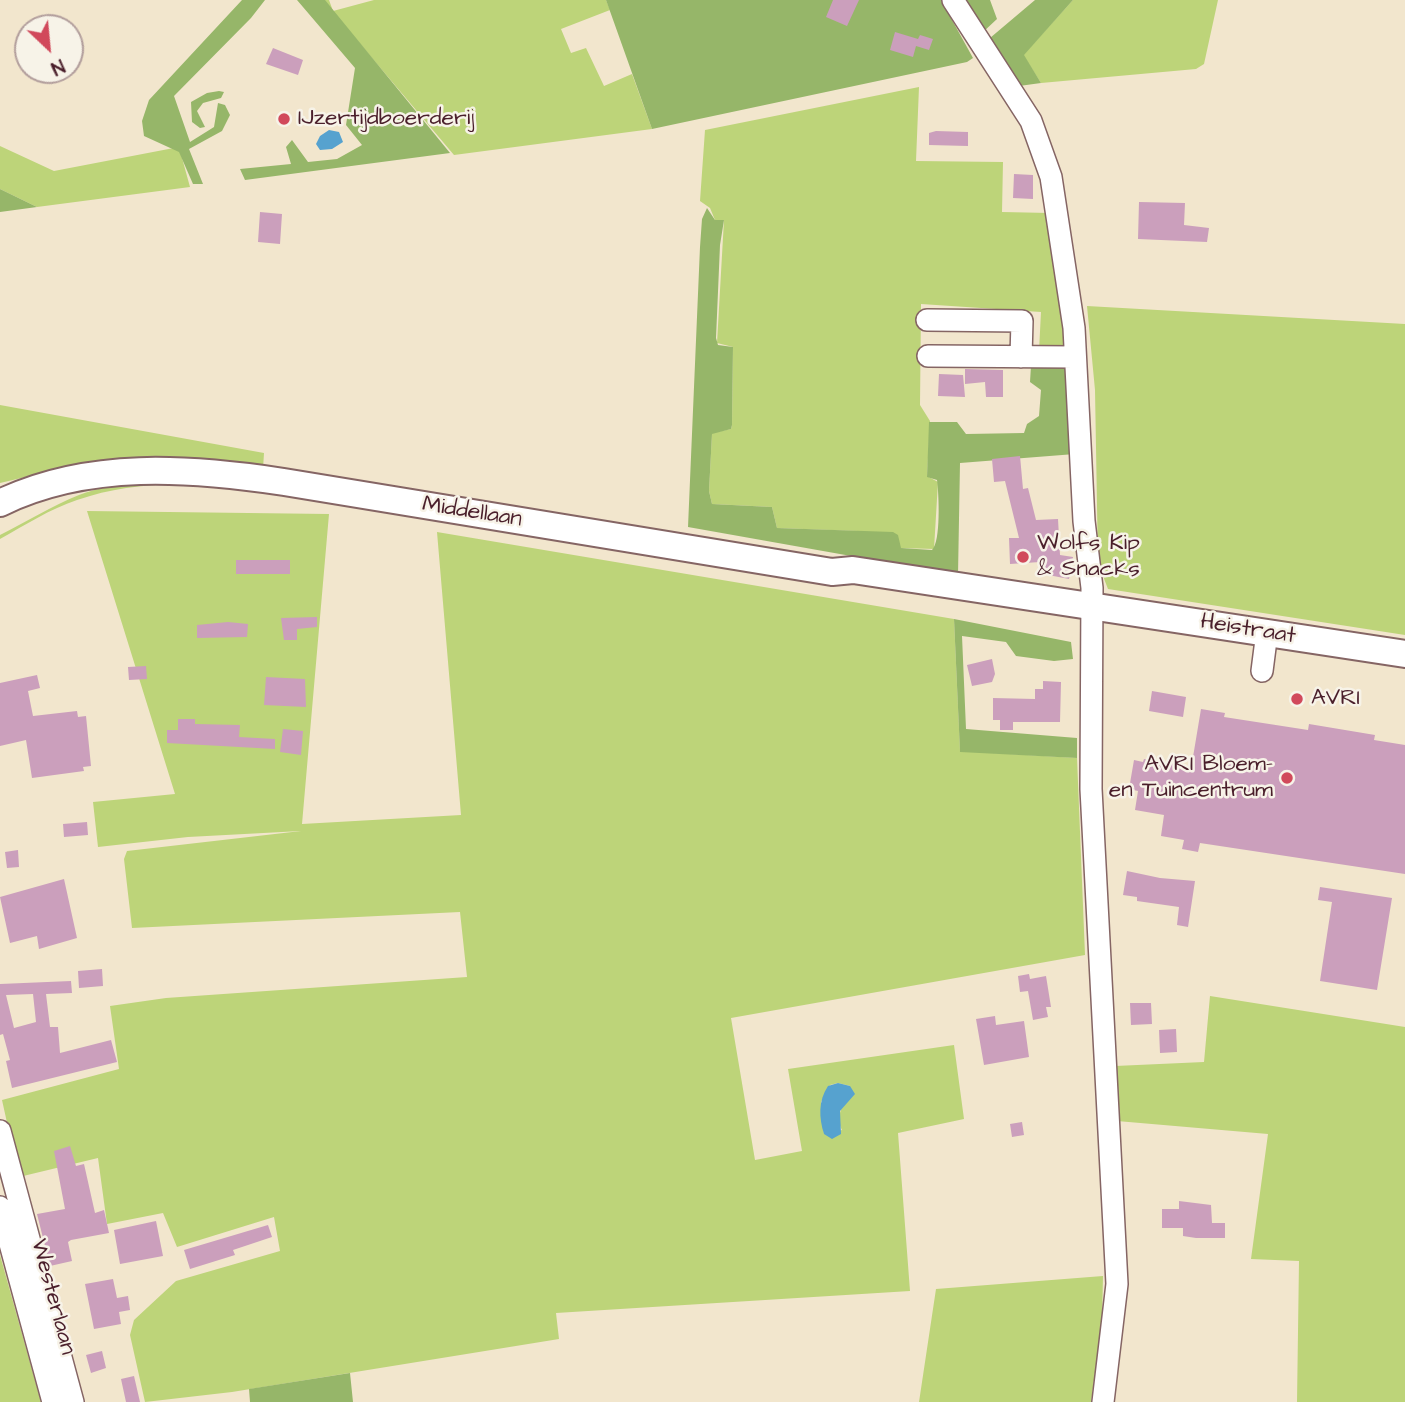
<!DOCTYPE html>
<html>
<head>
<meta charset="utf-8">
<style>
	body { margin:0 }
	#map { position:relative; width:1405px; height:1402px; overflow:hidden; background:#f2e6cd; font-family:"Architects Daughter",sans-serif }
	canvas { display:block }
	.north { position:absolute; left:14px; top:14px; width:70px; height:70px; box-sizing:border-box; background:#f7f3e8; border:2px solid #b29e9c; border-radius:50%; rotate:154deg; font-size:19px; font-weight:700; line-height:28px; text-align:center; color:#4a1f2b }
	.north::after { content:''; display:block; margin:auto; width:24px; height:32px; background:#d1495b; clip-path:polygon(50% 0,100% 100%,50% 72%,0 100%) }
</style>
</head>
<body>
<div id="map">
<canvas width="1405" height="1402"></canvas>
<div class="north">N</div>
</div>
<script>
const c = document.querySelector('canvas').getContext('2d');
c.lineJoin = 'round';
function fill(path, color) {
  c.fillStyle = color;
  c.fill(path, 'evenodd');
}
function strokePath(path, color, width, dash) {
  c.strokeStyle = color;
  c.lineWidth = width;
  c.lineCap = dash ? 'butt' : 'round';
  c.setLineDash(dash || []);
  c.stroke(path);
}
function write(font, color, halo, rows, align = 'center') {
  c.font = font + ' "Architects Daughter",sans-serif';
  c.lineWidth = 5;
  c.setLineDash([]);
  c.textBaseline = 'middle';
  c.strokeStyle = halo;
  c.fillStyle = color;
  for (const [text, x, y, turn = 0] of rows) {
    c.save();
    c.translate(x, y);
    c.rotate((+turn || 0) * Math.PI / 180);
    c.textAlign = isNaN(turn) ? turn : align;
    if (halo) c.strokeText(text, 0, 0);
    c.fillText(text, 0, 0);
    c.restore();
  }
}
fill(new Path2D(`
	M323 0H329L333 11 374 0H606L610 10 561 29 571 53 586 48 604 86 632 74 652 129 454 155Z
	M1073 0H1218L1204 64 1196 69 1041 83 1023 55Z
	M919 87 916 161 1003 162 1002 212 1050 213 1068 348 1039 351 1041 312 921 304 920 405 930 421 927 476 938 482 934 549 901 548 858 531 777 528 772 507 712 504 709 491 712 433 731 429 732 425 733 347 717 343 724 220H715L710 208 700 201 705 130Z
	M0 146 54 171 179 147 190 187 37 207 0 189Z
	M1087 306 1405 324V635L1108 589 1098 563 1095 390Z
	M0 405 264 453 263 469 85 463 0 483Z
	M188 482 339 501V504C253 490 162 470 77 500 50 509 25 525 0 539V535C26 522 52 506 79 495 113 482 152 483 188 482Z
	M87 511 329 514 302 824 461 815 437 532 954 619 960 751 1077 758 1085 955 731 1018 755 1160 802 1151 788 1069 954 1045 964 1119 898 1133 910 1291 556 1313 559 1339 232 1392 145 1402 130 1335 134 1320 176 1281 280 1251 274 1217 177 1247 163 1213 107 1224 98 1158 19 1177 2 1100 119 1069 110 1006 166 998 467 977 460 912 132 928 124 859 127 851 301 831 188 837 98 847 93 802 175 794ZM838 1083 850 1086C846 1101 834 1115 842 1130L824 1134 821 1102 830 1085Z
	M1210 996 1405 1027V1402H1297L1299 1261 1251 1259 1268 1134 1117 1121 1115 1066 1204 1062Z
	M0 1255 41 1402H0Z
	M1103 1276 1102 1321 1091 1402H919L936 1289Z`), '#bdd479');
fill(new Path2D(`
	M242 0H265L251 18 174 96 190 142 214 127 218 103 225 105 230 115 222 131 189 149 203 184H193L179 152 144 136 142 121 149 100Z
	M297 0H325L450 153 245 180 240 169 291 164 286 147 292 140 308 162 337 159 362 145 346 125 355 68Z
	M606 0H941L973 58 967 62 652 129Z
	M963 0H990L997 19 982 33Z
	M1035 0H1073L1024 55 1041 83 1019 86 990 38Z
	M219 91 224 92 221 98 203 103 197 111 205 127 200 128 192 122 191 102 207 93Z
	M0 189 37 207 0 212Z
	M707 208 715 220H724L720 245 716 338 718 345 733 347 732 425 731 429 712 434 709 491 712 504 772 507 777 528 893 532 898 535 901 548 932 550C941 542 939 494 937 480L927 477 929 422H957L966 434 1024 433 1027 424 1039 416 1041 390 1030 382 1031 366 1067 365 1075 454 960 463 958 575 688 527 700 247 702 219Z
	M954 619 1071 642 1073 659 1054 661 1016 656 1006 642 962 636 966 729 1077 738V758L960 752Z
	M350 1373 353 1402H250L249 1389Z`), '#96b669');
fill(new Path2D(`
	M329 130 339 132 343 142 332 149 320 150 316 144 320 136Z
	M838 1083 850 1086 855 1094 840 1111 841 1134 832 1139 824 1134C819 1118 818 1101 828 1086Z`), '#56a2cf');
fill(new Path2D(`
	M833 0H859L847 26 826 17Z
	M895 32 918 39 920 35 933 39 929 50 916 46 913 57 890 50Z
	M273 48 303 60 298 75 266 64Z
	M936 131 968 132V146L929 145V133Z
	M1014 174 1033 175V199L1013 198Z
	M1139 202 1185 203 1184 225 1209 228 1207 242 1138 239Z
	M260 212 282 214 280 244 258 242Z
	M965 369 1003 370V397H986L985 382 965 384Z
	M939 374 963 375 965 397 938 396Z
	M1020 456 1023 489 1028 488 1036 520 1058 519 1060 555 1073 557 1069 579 1038 573 1040 562 1010 564 1009 538H1019L1005 481 994 482 992 459Z
	M236 560H290V574H236Z
	M317 617V627L297 629V640H284L281 618Z
	M228 622 248 624 247 637 197 638V625Z
	M992 659 995 674 992 682 972 686 967 665Z
	M146 666 147 679 129 680 128 667Z
	M37 675 40 688 28 691 33 716 77 711 78 717 86 716 91 766 83 767 84 771 32 778 26 740 0 746V683Z
	M266 677 305 679 306 707 264 705Z
	M1043 681 1061 682 1060 722H1013V730H1000V720H993V698L1035 699V689H1043Z
	M1152 691 1186 697 1183 717 1149 711Z
	M1201 709 1225 713 1224 717 1308 730 1309 724 1375 735 1374 740 1405 745V874L1200 843 1198 852 1182 849 1184 840 1161 836 1164 815 1135 810 1138 791 1129 789 1134 760 1143 762 1144 759 1188 766 1190 756 1193 757Z
	M178 719H195V724L240 725 239 737 275 739V749L167 743V730H178Z
	M283 729 303 731 301 755 280 752Z
	M87 822 88 835 64 837 63 824Z
	M18 850 19 867 7 868 5 852Z
	M1127 871 1160 878 1195 881 1188 927 1177 925 1179 907 1137 901V897L1123 895Z
	M64 879 77 938 39 949 37 936 10 943 0 897Z
	M1320 887 1392 898 1377 990 1320 981 1332 902 1318 900Z
	M102 969 103 986 79 988 78 971Z
	M1029 974 1030 979 1046 976 1051 1007H1046L1048 1017 1033 1020 1028 991 1020 992 1018 976Z
	M71 981 72 993 46 994 50 1027H58L60 1053 111 1040 117 1062 12 1088 6 1061 10 1060 3 1034 0 1035V984ZM33 994 36 1022 14 1028 6 995Z
	M1130 1003H1151L1152 1024 1131 1025Z
	M995 1016 996 1025 1024 1021 1029 1057 984 1065 976 1019Z
	M1176 1029 1177 1052 1160 1053 1159 1030Z
	M1022 1122 1024 1135 1012 1137 1010 1124Z
	M70 1146 76 1166 84 1164 95 1213 104 1210 109 1233 71 1240 68 1242 72 1261 50 1266 37 1214 65 1209 54 1151Z
	M1179 1201 1211 1205 1212 1223H1225V1238H1196L1183 1236V1228H1162V1209H1179Z
	M156 1221 163 1256 120 1264 114 1230Z
	M268 1225 272 1237 233 1250 235 1255 190 1269 184 1250Z
	M113 1279 117 1298 128 1296 130 1310 119 1312 121 1324 94 1329 85 1284Z
	M102 1351 106 1368 91 1373 86 1355Z
	M134 1376 140 1402H126L121 1379Z`), '#cb9fbc');
const minor = new Path2D(`
	M953 0 1031 121 1051 177 1074 328 1084 521 1092 588 1091 789 1117 1284 1103 1402
	M927 320 1022 321 1021 357
	M928 356 1075 357
	M1262 671 1267 632
	M0 1131 73 1402
	M0 1207 53 1402`);
const major = new Path2D(`
	M0 503C88 460 190 468 284 482L832 572 853 570 1405 654`);
strokePath(minor, '#856564', 24);
strokePath(major, '#856564', 30);
strokePath(minor, '#fff', 21);
strokePath(major, '#fff', 26);
for (const [x, y, r, color] of [
	[284,119,7,"#d1495b"],
	[1023,557,7,"#d1495b"],
	[1297,699,7,"#d1495b"],
	[1287,778,7,"#d1495b"]
]) {
  const dot = new Path2D();
  dot.arc(x, y, r, 0, 2 * Math.PI);
  c.fillStyle = color;
  c.fill(dot);
  strokePath(dot, '#f7f3e8', 2.5);
}
write('23px', '#4a1f2b', '#f7f3e8', [
	["IJzertijdboerderij",298,119],
	["Wolfs Kip",1037,544],
	["& Snacks",1037,570],
	["AVRI",1311,699],
	["AVRI Bloem-",1273,765,"right"],
	["en Tuincentrum",1273,791,"right"]
], 'left');
write('23px', '#4a1f2b', '#f7f3e8', [
	["Middellaan",472,513,9],
	["Heistraat",1248,630,9],
	["Westerlaan",52,1297,75]
]);
</script>
</body>
</html>
